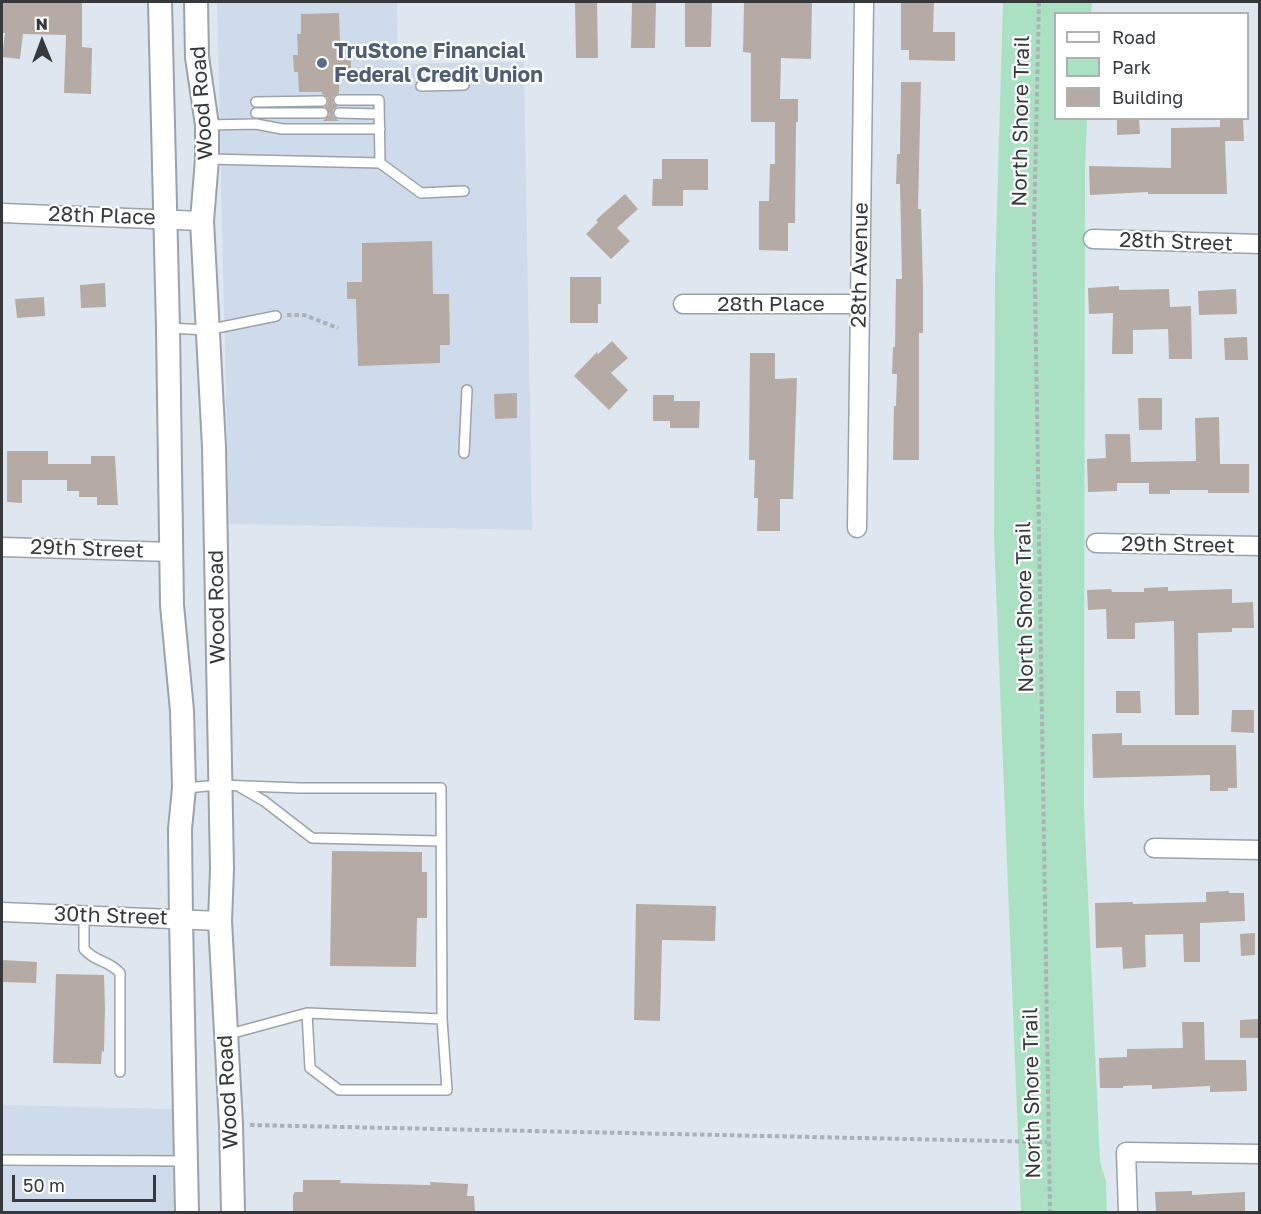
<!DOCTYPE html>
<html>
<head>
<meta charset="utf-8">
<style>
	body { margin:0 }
	#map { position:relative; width:1261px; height:1214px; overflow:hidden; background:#dee7f0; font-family:"Golos Text",sans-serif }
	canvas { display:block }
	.frame { position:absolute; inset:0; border:3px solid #35393c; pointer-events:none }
	.legend { position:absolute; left:1054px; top:12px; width:195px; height:108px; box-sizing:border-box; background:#fff; border:2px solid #aeb0b1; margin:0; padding:8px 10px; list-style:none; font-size:18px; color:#35393c }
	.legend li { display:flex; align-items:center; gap:12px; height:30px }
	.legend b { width:30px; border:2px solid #aeb0b1 }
	.north { position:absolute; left:12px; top:12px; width:60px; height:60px; -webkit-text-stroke:4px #fff; paint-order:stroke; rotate:359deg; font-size:16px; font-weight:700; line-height:24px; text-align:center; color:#35393c }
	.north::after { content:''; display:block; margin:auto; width:21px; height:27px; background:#35393c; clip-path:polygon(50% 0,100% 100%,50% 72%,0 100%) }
	.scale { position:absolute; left:12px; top:1175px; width:144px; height:27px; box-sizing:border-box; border:3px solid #35393c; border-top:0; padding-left:8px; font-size:18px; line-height:21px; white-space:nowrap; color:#35393c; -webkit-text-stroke:4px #fff; paint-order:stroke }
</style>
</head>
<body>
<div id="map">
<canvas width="1261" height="1214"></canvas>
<div class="frame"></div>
<ul class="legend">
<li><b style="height:8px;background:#fff"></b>Road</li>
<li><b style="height:16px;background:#aae1c3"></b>Park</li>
<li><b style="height:16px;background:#b6aba4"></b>Building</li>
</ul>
<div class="north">N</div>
<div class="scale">50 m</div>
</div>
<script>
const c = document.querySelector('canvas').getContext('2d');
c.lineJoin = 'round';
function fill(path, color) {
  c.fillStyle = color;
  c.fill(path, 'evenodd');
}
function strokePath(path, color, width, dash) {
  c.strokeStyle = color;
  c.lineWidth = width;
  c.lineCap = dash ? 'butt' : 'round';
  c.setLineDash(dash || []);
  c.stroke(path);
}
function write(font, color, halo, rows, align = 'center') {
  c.font = font + ' "Golos Text",sans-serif';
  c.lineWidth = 4.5;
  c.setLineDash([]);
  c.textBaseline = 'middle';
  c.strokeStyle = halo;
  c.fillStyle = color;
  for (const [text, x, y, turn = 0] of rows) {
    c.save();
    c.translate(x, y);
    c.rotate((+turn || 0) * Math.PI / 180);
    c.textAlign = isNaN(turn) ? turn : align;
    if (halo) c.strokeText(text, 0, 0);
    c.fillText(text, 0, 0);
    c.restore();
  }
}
fill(new Path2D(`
	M217 2H397L398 64 524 62 532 530 229 524Z
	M2 1105 173 1109 175 1212H2Z`), '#cddbea');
fill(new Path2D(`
	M1003 2H1092L1091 13 1056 14V118L1087 119 1085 172 1084 808 1100 1162 1106 1181 1107 1212H1021L994 539 995 276Z`), '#aae1c3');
fill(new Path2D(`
	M2 2H82V47L92 48 91 94 64 93 66 35 23 34 20 59 2 57 5 33H2Z
	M575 2H597L598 58H576Z
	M632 2H656L655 48H631Z
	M685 2H712L711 47H685Z
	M744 2H812L811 59 781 58 780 99H798V122H796L795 223H788V251L759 250V201H769L770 164H775V122H751V53L743 52Z
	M901 2H934L933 32H955V61L909 60V50H901Z
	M339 13 340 44H351V78H339V93L333 97V103L338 106 333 110V116L339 121H323L330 114 325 107 328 104V98L322 94V92H299L298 72H294L293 55H298L297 34H301V14Z
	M901 82H921L918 209H921L923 286V333H919V460H893L894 406H896L897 374H892L893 347H895L896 279H902L900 184H896L897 154H900Z
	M1117 118H1139L1140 134 1117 135Z
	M1220 118H1243L1244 141H1225L1227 194H1148V192L1090 195 1089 166 1171 168V128L1220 127Z
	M662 159H708V190H683V206H652L653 179H662Z
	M625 194 638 209 617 228 630 241 611 259 586 234 598 222 596 220Z
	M432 241 433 294H449L450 345H440V363L358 366 356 299H347V282H362V243Z
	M570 277H601V304H598V323H570Z
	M105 283 106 307 81 308 80 285Z
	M1119 286V290L1169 289 1170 307 1191 306 1192 359H1169L1168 329 1133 330V354H1112L1113 313 1089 314 1088 288Z
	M1236 289 1237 314 1199 315 1198 291Z
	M44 297 45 316 17 318 15 299Z
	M1247 337 1248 360H1225L1224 338Z
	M612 341 628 358 611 373 628 390 609 410 574 376 598 351 597 355Z
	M750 353H775V379L797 378 793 499H780V531H757L758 498H754L755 460H749Z
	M517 393V418L495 419 494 394Z
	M653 395H674V401H700L699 428H670V421H653Z
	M1138 398H1162V430H1139Z
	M1219 417 1220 464H1249V493H1208V490H1170V494H1149V483H1117V491L1088 492 1087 459 1106 458 1105 434H1130L1131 462 1196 461 1195 418Z
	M7 451H48V464H91V456H115L118 505H97V497H79V491H67V480H22V503L7 502Z
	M1168 587V591L1232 589V603L1253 602 1254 628H1232V632L1198 633 1199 715H1175L1174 621 1135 623V639H1107L1106 609 1088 610 1087 590 1111 589 1112 592H1144V588Z
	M1116 691H1140L1141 713H1116Z
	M1232 710H1254V733L1231 732Z
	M1122 733V745H1236L1237 788H1228V791H1210V775L1093 778 1092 734Z
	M332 851 422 852V872H427V918H417L416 967 330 966Z
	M1229 891V893H1244L1245 921 1200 923V962H1184L1183 934 1145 935 1146 967 1123 969 1122 947 1096 948 1095 903 1133 902V904L1206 902V892Z
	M636 904 716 906 715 941 662 940 660 1021 634 1020Z
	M1255 933V955L1241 956 1240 934Z
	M2 960 37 962 36 983 2 982Z
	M56 974 104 975 105 1008 104 1052 102 1051 101 1064 53 1063Z
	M1258 1019V1038H1240V1020Z
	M1182 1022H1204L1205 1060H1246L1247 1091 1210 1092V1086L1152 1089V1085L1123 1086V1088H1100L1099 1058 1127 1057V1049L1183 1048Z
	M303 1180H341L340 1183 430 1185V1182L468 1184 467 1196H474L475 1212H293V1195L295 1192H303Z
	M1192 1191V1195L1245 1192V1212H1156L1155 1192Z`), '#b6aba4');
const service = new Path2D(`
	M421 86 464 85
	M339 100H379L380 163 421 193 464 191
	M256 102 322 101
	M256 113H323
	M339 113 379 114
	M207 125 256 124 282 129H380
	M207 159 380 163
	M168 328 207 330 276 316
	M464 453 467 390
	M240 787 264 801 312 838 440 841
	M185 788 220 785 299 788H441L442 1019 447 1090H339L310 1068 307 1013
	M84 915V949C96 963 107 959 120 973V1072
	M226 1035 307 1013 442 1019
	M2 1160 185 1161`);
const minor = new Path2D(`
	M2 213 202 221
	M1093 239 1260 244
	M683 304H859
	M857 528 864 2
	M1096 543 1260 546
	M2 547 172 552
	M1154 848 1260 850
	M2 912 220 921
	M1128 1212 1126 1152 1260 1154`);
const tertiary = new Path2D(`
	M160 2 168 328 172 605 182 711 184 788 180 829 181 919 187 1212
	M196 2 197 57 207 125V159L202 221 214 447 222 869 220 921 231 1125 233 1212`);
strokePath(service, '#9aa2ab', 12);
strokePath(minor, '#9aa2ab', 21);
strokePath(tertiary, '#9aa2ab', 26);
strokePath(new Path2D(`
	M1039 2 1034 226 1050 1212
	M287 315H304L338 328
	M250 1125 1047 1142`), '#aab1b8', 4, [4.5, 3]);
strokePath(service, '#fff', 9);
strokePath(minor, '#fff', 18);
strokePath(tertiary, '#fff', 22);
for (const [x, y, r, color] of [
	[322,63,6,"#5c6f8a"]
]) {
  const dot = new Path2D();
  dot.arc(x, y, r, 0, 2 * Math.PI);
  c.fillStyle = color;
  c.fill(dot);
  strokePath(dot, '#fff', 2);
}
write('bold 21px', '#4e5e75', '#fff', [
	["TruStone Financial",334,51],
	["Federal Credit Union",334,75]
], 'left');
write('21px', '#35393c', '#fff', [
	["Wood Road",202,103,-94],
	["North Shore Trail",1021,121,-89],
	["28th Place",102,216,2],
	["28th Street",1176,242,2],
	["28th Avenue",860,265,-89],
	["28th Place",771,304],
	["29th Street",1178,545,1],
	["29th Street",87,549,2],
	["Wood Road",217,607,-91],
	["North Shore Trail",1025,607,-91],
	["30th Street",111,916,2],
	["Wood Road",228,1092,-93],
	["North Shore Trail",1032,1093,-91]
]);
</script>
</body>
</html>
